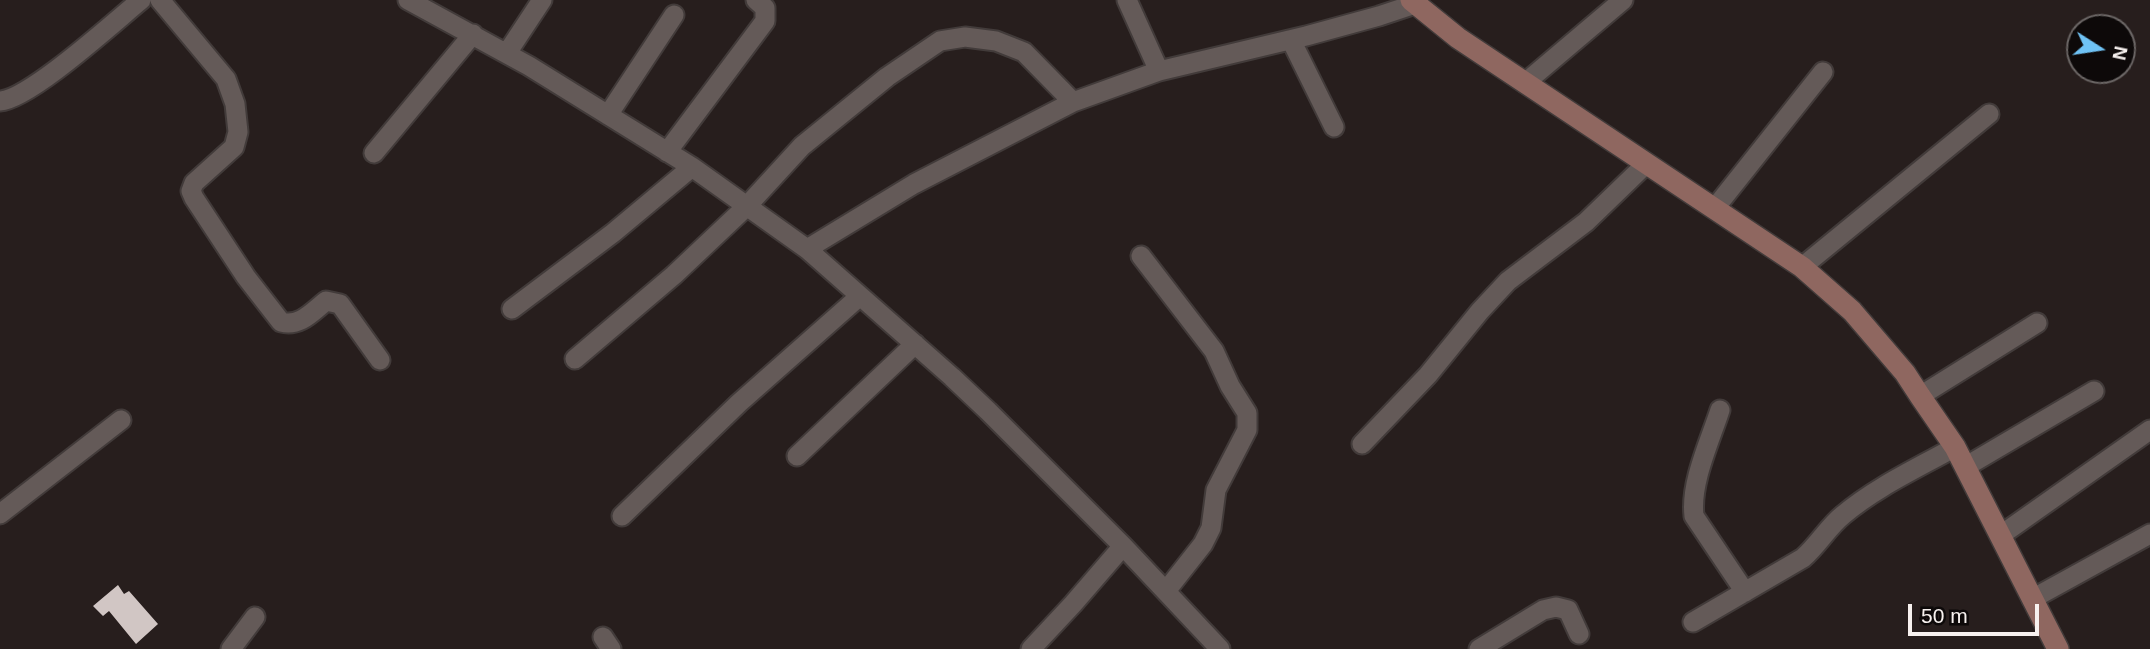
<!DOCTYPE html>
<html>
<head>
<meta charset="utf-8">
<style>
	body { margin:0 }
	#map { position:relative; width:2150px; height:649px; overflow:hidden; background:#271e1d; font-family:Helvetica,sans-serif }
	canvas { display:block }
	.north { position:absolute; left:2066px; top:14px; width:70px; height:70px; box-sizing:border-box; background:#0d0909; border:2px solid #6b6665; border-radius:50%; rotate:102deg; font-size:19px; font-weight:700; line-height:28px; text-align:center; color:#f7f1ef }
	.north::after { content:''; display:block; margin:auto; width:24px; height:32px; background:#6fc2f4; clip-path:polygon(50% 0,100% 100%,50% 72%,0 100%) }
	.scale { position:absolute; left:1908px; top:604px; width:131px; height:32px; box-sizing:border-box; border:4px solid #f7f1ef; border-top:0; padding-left:9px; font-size:21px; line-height:24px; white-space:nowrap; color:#f7f1ef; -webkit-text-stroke:5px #0d0909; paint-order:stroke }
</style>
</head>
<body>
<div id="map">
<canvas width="2150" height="649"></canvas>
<div class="north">N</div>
<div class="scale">50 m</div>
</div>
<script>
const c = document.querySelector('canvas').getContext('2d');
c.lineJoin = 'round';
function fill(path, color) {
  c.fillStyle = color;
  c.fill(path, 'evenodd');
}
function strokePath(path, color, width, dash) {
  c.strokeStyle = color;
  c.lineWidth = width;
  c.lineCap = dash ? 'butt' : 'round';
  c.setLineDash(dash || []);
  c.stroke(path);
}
fill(new Path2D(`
	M118 585 124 594 129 591 158 624 136 644 109 611 103 616 93 606Z`), '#d1c6c4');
const street = new Path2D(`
	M160 0 226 79 235 104 238 132 234 147 194 183 191 191 194 198 246 277 281 322C300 327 312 312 326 301L340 304 380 360
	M408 0 529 66 692 167 807 249 952 377 988 411 1123 546 1220 649
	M1127 0 1159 71
	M1291 40 1334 127
	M507 53 542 0
	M1525 83 1623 0
	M0 101C30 99 114 22 141 0
	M608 115 674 15
	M667 152 765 21V8L756 0
	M374 153 473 34
	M1715 208 1823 72
	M807 249 914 184 1073 102 1159 71 1306 36 1379 16 1415 4
	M1141 256 1214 351 1230 386 1247 413V430L1216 490 1211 528 1203 544 1166 591
	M1802 267 1989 114
	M512 309 613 233 692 167
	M575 359 674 275 747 206 802 146 887 77 940 41 965 37 996 41 1024 52 1073 102
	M1920 396 2037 323
	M1720 410C1710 441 1690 483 1694 516L1745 592
	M1362 444 1428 375 1480 311 1508 281 1586 222 1646 164
	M797 456 915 344
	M1965 467 2094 391
	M0 514 121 420
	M622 516 739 403 860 296
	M2001 535 2150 430
	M2032 599 2150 534
	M1693 622 1803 558C1818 545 1828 527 1843 515 1876 487 1918 468 1955 447
	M603 637 611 649
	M231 649 255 617
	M1031 649 1073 604 1123 546
	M1479 649 1543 610 1556 607 1568 610 1579 634`);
const secondary = new Path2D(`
	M1411 0 1458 38 1802 267 1852 311 1905 373 1920 396 1955 447 2058 649`);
strokePath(street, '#423b3a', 23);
strokePath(secondary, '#423b3a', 24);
strokePath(street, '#645a58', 19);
strokePath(secondary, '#8f6760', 21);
</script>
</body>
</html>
